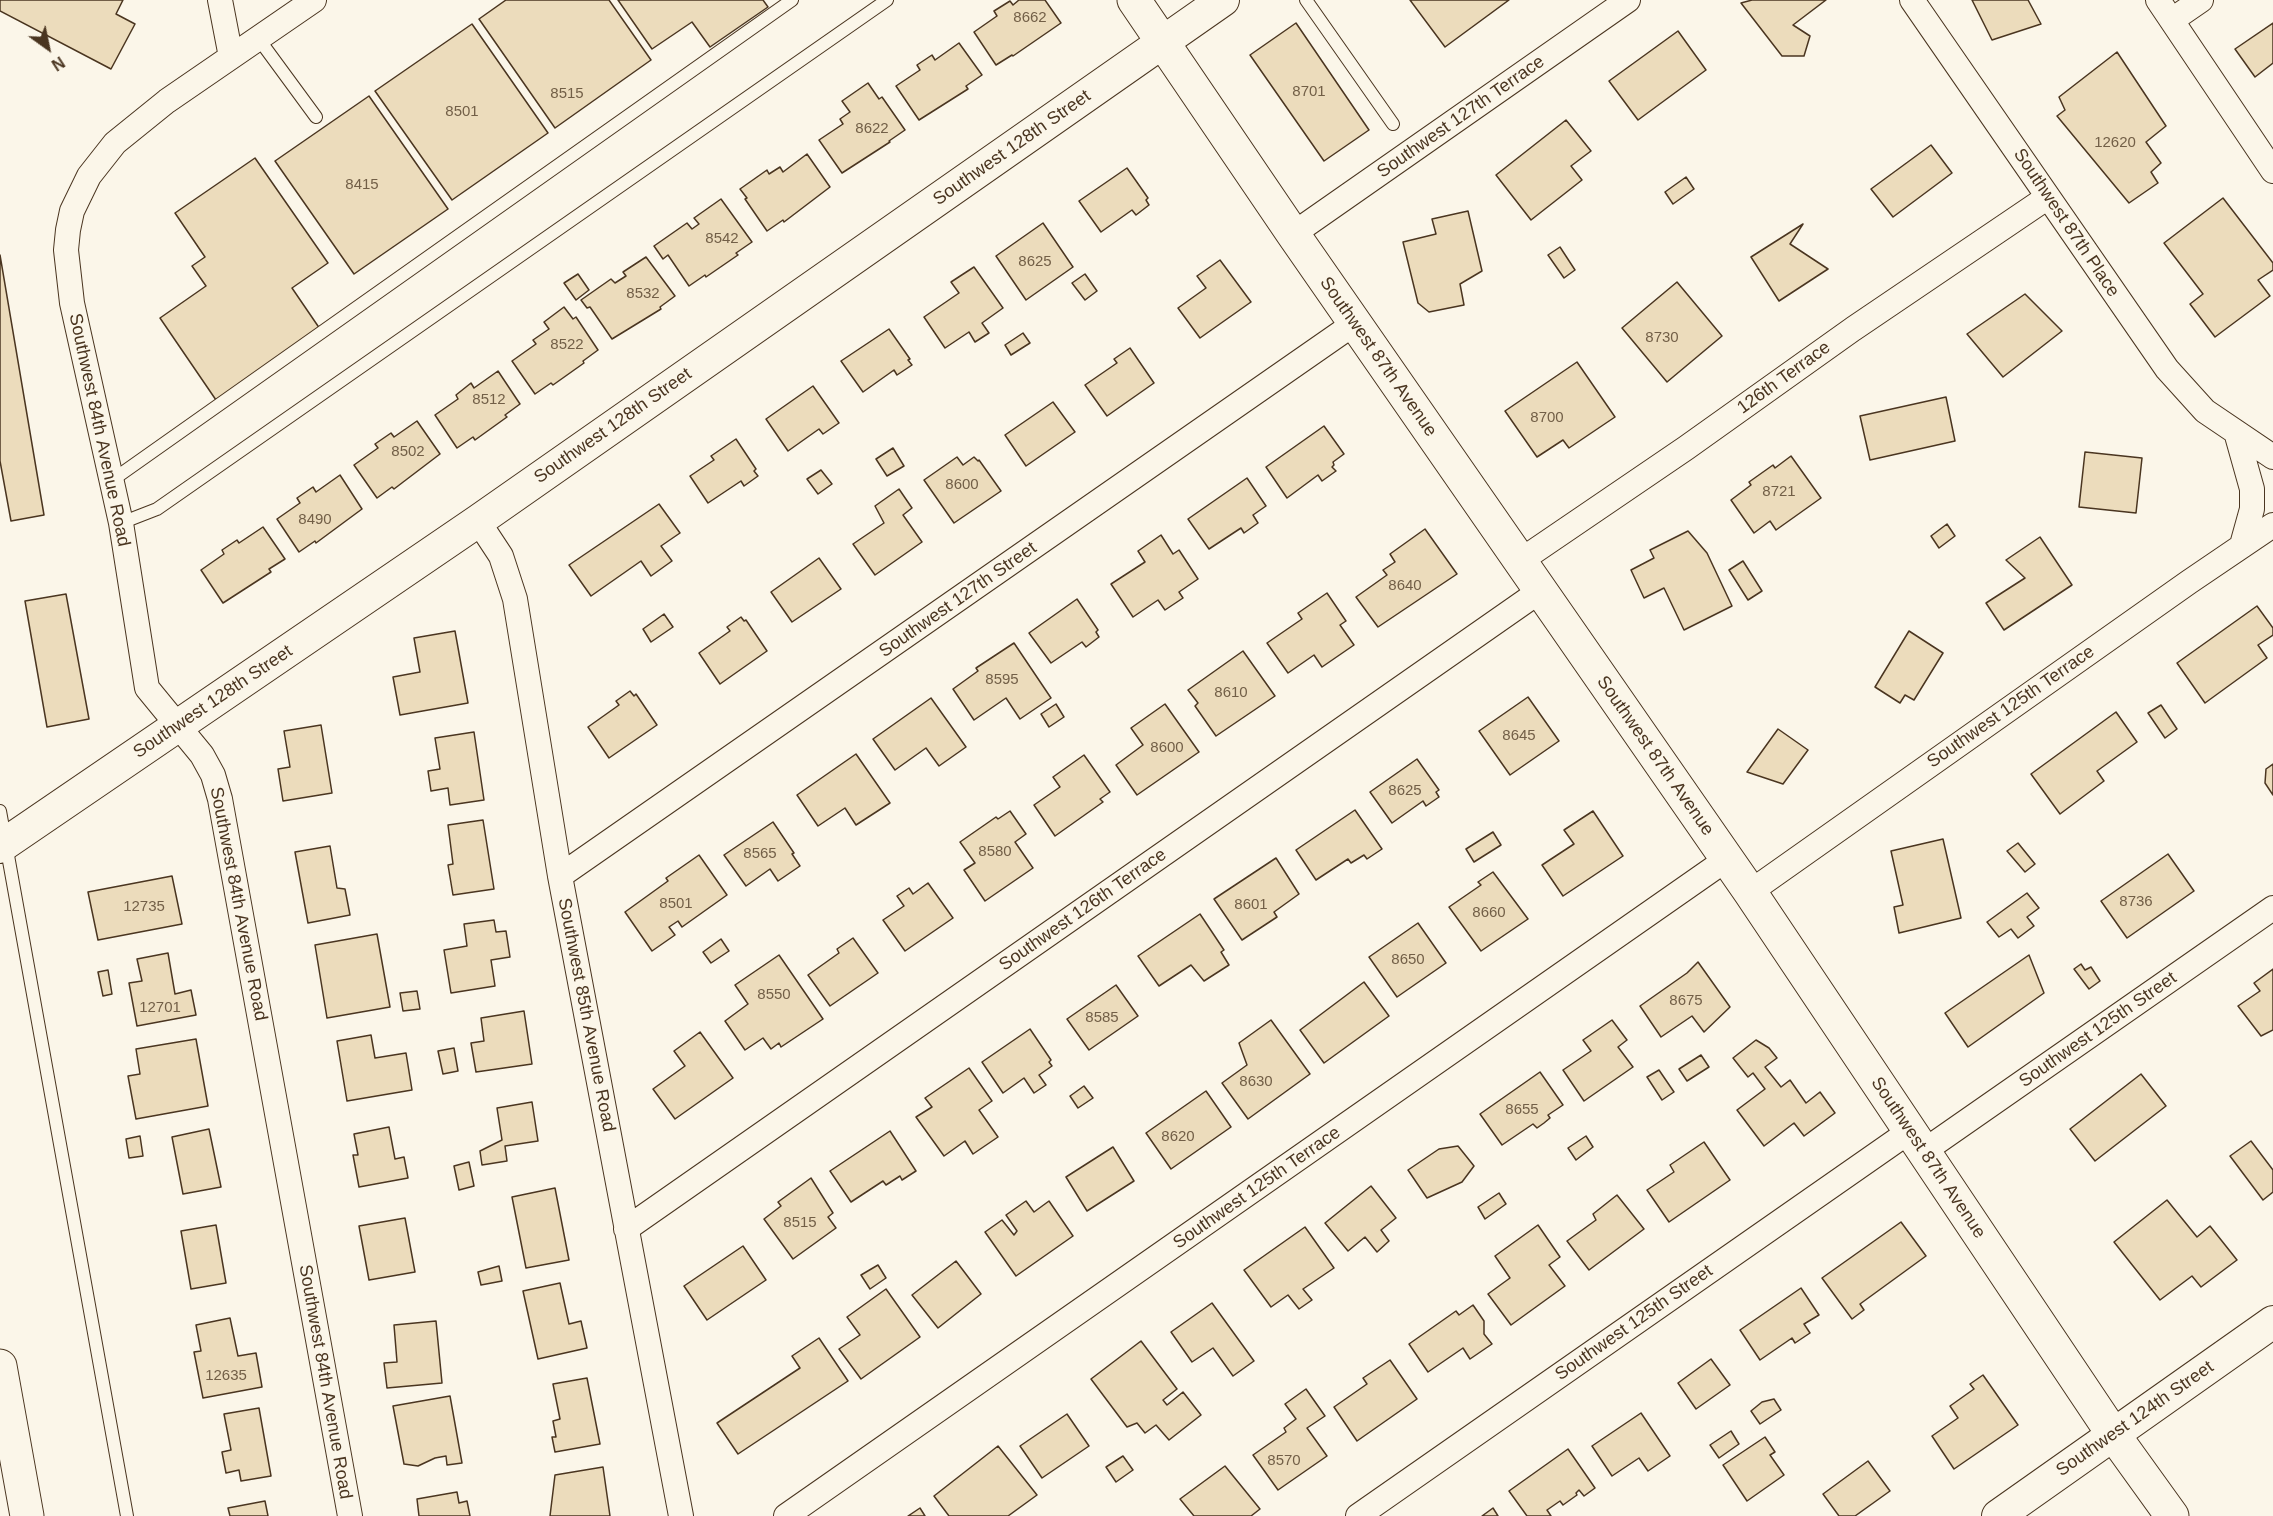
<!DOCTYPE html>
<html>
<head>
<meta charset="utf-8">
<style>
	body { margin:0 }
	#map { position:relative; width:2273px; height:1516px; overflow:hidden; background:#fbf6e9; font-family:Helvetica,sans-serif }
	canvas { display:block }
	.north { position:absolute; left:18px; top:18px; width:60px; height:60px; -webkit-text-stroke:4px #fbf6e9; paint-order:stroke; rotate:147deg; font-size:16px; font-weight:700; line-height:24px; text-align:center; color:#4a3520 }
	.north::after { content:''; display:block; margin:auto; width:21px; height:27px; background:#4a3520; clip-path:polygon(50% 0,100% 100%,50% 72%,0 100%) }
</style>
</head>
<body>
<div id="map">
<canvas width="2273" height="1516"></canvas>
<div class="north">N</div>
</div>
<script>
const c = document.querySelector('canvas').getContext('2d');
c.lineJoin = 'round';
function fill(path, color) {
  c.fillStyle = color;
  c.fill(path, 'evenodd');
}
function strokePath(path, color, width, dash) {
  c.strokeStyle = color;
  c.lineWidth = width;
  c.lineCap = dash ? 'butt' : 'round';
  c.setLineDash(dash || []);
  c.stroke(path);
}
function write(font, color, halo, rows, align = 'center') {
  c.font = font + ' Helvetica,sans-serif';
  c.lineWidth = 4.5;
  c.setLineDash([]);
  c.textBaseline = 'middle';
  c.strokeStyle = halo;
  c.fillStyle = color;
  for (const [text, x, y, turn = 0] of rows) {
    c.save();
    c.translate(x, y);
    c.rotate((+turn || 0) * Math.PI / 180);
    c.textAlign = isNaN(turn) ? turn : align;
    if (halo) c.strokeText(text, 0, 0);
    c.fillText(text, 0, 0);
    c.restore();
  }
}
const building = new Path2D(`
	M0 0H123L116 14 135 24 111 69 0 11Z
	M506 0H609L651 60 555 128 479 19Z
	M618 0H763L768 7 710 47 692 22 652 49Z
	M1019 0H1045L1061 23 1013 56 1012 55 996 65 974 32 997 16 994 11 1010 1 1013 5Z
	M1410 0H1509L1445 47Z
	M1752 0H1826L1793 25 1810 36 1804 56H1782L1741 3Z
	M1972 0H2028L2041 24 1992 40Z
	M1296 23 1369 130 1324 161 1250 55Z
	M2273 23V63L2255 77 2235 49Z
	M472 24 548 133 452 200 375 91Z
	M1678 31 1706 70 1638 120 1609 81Z
	M959 43 982 75 966 86 968 89 919 120 896 86 920 70 917 65 932 55 935 60Z
	M2117 52 2166 126 2146 142 2161 163 2151 172 2158 183 2129 203 2057 116 2065 110 2059 97Z
	M868 83 879 99 882 97 905 130 889 141 890 142 842 173 819 140 843 124 840 119 850 112 842 101Z
	M369 96 448 209 354 274 275 161Z
	M1566 120 1591 151 1571 166 1582 180 1531 220 1496 175Z
	M1931 145 1952 173 1893 217 1871 189Z
	M807 154 830 187 784 222 783 220 767 231 745 199 747 198 740 189 767 170 769 174 780 167 783 172Z
	M255 158 328 263 292 288 320 329 216 400 160 318 206 286 192 266 205 257 175 213Z
	M1127 168 1148 198 1146 200 1149 205 1136 215 1132 210 1101 232 1079 201Z
	M1686 177 1694 189 1673 204 1665 192Z
	M2223 198 2273 263V270L2258 280 2270 296 2215 337 2190 304 2203 294 2164 243Z
	M721 199 752 242 736 253 738 255 706 277 705 275 689 286 668 255 663 259 654 246 687 223 692 229 699 224 694 218Z
	M1468 211 1482 271 1460 284 1464 305 1429 312 1418 303 1403 242 1436 234 1432 219Z
	M1043 223 1073 267 1026 300 996 256Z
	M1803 224 1790 244 1828 269 1779 301 1751 257Z
	M1560 247 1575 270 1564 278 1548 255Z
	M0 255 44 515 11 521 0 461Z
	M646 257 675 296 660 307 661 309 612 339 590 307 587 308 581 300 611 279 615 283 626 276 623 272Z
	M1220 260 1251 302 1200 338 1178 308 1206 288 1197 276Z
	M974 267 1003 308 982 323 989 333 975 342 969 332 945 348 924 317 959 293 951 282Z
	M578 274 589 290 576 300 564 283Z
	M1085 274 1097 291 1085 300 1072 283Z
	M1677 282 1722 336 1667 382 1622 328Z
	M2025 294 2062 331 2003 377 1967 334Z
	M564 307 573 319 576 317 598 350 583 361 584 363 553 385 551 383 535 394 512 361 536 344 533 340 549 329 544 322Z
	M889 329 910 359 908 360 912 365 897 375 894 370 863 392 841 361Z
	M1023 333 1030 343 1011 355 1005 345Z
	M1130 348 1154 383 1107 416 1085 385 1117 363 1114 359Z
	M1577 362 1615 417 1569 448 1563 440 1537 457 1505 411Z
	M498 371 520 404 505 415 507 417 475 440 473 437 457 448 435 415 458 399 456 395 471 383 474 388Z
	M813 386 839 423 823 434 819 429 788 451 766 419Z
	M1946 397 1955 441 1870 460 1860 416Z
	M1053 402 1075 432 1026 466 1005 435Z
	M417 421 440 454 394 489 392 487 377 498 354 465 378 448 375 444 391 433 394 437Z
	M1324 426 1344 454 1333 462 1334 465 1332 467 1336 471 1322 481 1318 475 1287 498 1266 467Z
	M736 439 756 469 754 471 758 476 744 486 741 481 708 503 690 476 714 460 711 456Z
	M893 448 904 466 887 476 876 459Z
	M2085 452 2142 458 2136 513 2079 507Z
	M1791 456 1821 498 1776 530 1770 521 1754 533 1731 500 1751 485 1749 482 1773 465 1775 468Z
	M957 457 963 465 974 457 978 461 979 460 1001 491 954 523 924 480Z
	M821 470 832 484 818 494 807 479Z
	M340 475 362 509 316 543 315 541 299 552 277 519 300 503 297 498 313 487 316 492Z
	M1247 478 1266 506 1253 515 1258 523 1244 533 1241 528 1209 549 1188 519Z
	M899 489 912 508 903 515 922 542 875 575 853 544 884 523 875 506Z
	M659 504 680 533 661 546 672 561 651 576 641 561 591 596 569 565Z
	M1947 524 1955 536 1939 548 1931 536Z
	M263 527 285 559 269 569 271 572 223 603 201 570 224 554 222 550 237 540 239 543Z
	M1425 529 1457 574 1378 627 1356 597 1387 575 1383 570 1395 562 1390 554Z
	M1688 531 1707 553 1732 606 1684 630 1664 588 1644 598 1631 570 1654 558 1650 550Z
	M1161 535 1173 554 1179 550 1198 579 1179 592 1183 598 1165 610 1158 600 1133 617 1111 584 1145 562 1138 551Z
	M2040 537 2072 585 2004 630 1986 603 2025 578 2006 560Z
	M819 558 841 589 792 622 771 592Z
	M1743 561 1762 591 1748 600 1729 570Z
	M1327 593 1346 621 1340 625 1354 645 1322 667 1314 655 1288 673 1267 643 1302 619 1298 613Z
	M66 594 89 719 47 727 25 601Z
	M1077 599 1098 630 1096 632 1099 637 1086 647 1082 642 1051 663 1029 633Z
	M2257 606 2273 628V635L2258 645 2267 658 2205 703 2177 663Z
	M664 614 673 627 651 642 643 629Z
	M741 617 744 621 746 620 767 651 720 684 699 653 730 631 727 627Z
	M455 631 468 703 400 715 393 677 420 672 414 638Z
	M1909 631 1943 653 1914 700 1905 695 1900 703 1875 687Z
	M1014 643 1051 698 1020 719 1006 698 974 720 953 689 978 671 976 668Z
	M1243 651 1275 696 1216 736 1195 706 1198 703 1188 690Z
	M630 691 634 696 636 694 657 725 609 758 588 727 619 705 616 701Z
	M1528 697 1559 741 1510 775 1479 731Z
	M931 698 966 747 939 766 926 748 895 770 873 739Z
	M1056 704 1064 717 1049 727 1041 714Z
	M1165 704 1199 752 1137 795 1116 765 1143 745 1131 728Z
	M2161 705 2177 729 2165 738 2148 713Z
	M2116 712 2137 742 2097 771 2104 781 2060 814 2031 774Z
	M321 725 332 793 283 801 278 769 290 767 284 731Z
	M1778 729 1808 750 1783 784 1747 772Z
	M474 732 484 800 450 805 448 788 431 791 428 771 440 769 435 738Z
	M856 754 890 803 856 825 845 808 818 826 797 795Z
	M1084 755 1110 792 1100 799 1103 802 1055 836 1034 805 1060 787 1053 777Z
	M1417 759 1439 790 1436 792 1439 797 1426 806 1423 801 1392 823 1370 792Z
	M2273 764V795L2265 783 2266 769Z
	M1355 810 1382 849 1367 859 1364 855 1351 863 1348 859 1316 880 1296 850Z
	M1010 811 1026 834 1015 842 1033 868 985 901 964 870 975 863 960 842 996 817 998 819Z
	M1593 811 1623 856 1563 896 1542 865 1574 844 1564 830Z
	M483 820 494 889 453 895 448 865 453 864 448 825Z
	M773 822 794 853 792 854 800 866 778 881 770 869 746 886 724 855Z
	M1493 832 1501 845 1474 862 1466 849Z
	M1943 839 1961 918 1899 933 1894 907 1903 905 1891 851Z
	M2018 843 2035 864 2025 872 2007 851Z
	M330 846 337 888 345 889 350 915 308 923 295 852Z
	M2168 854 2194 891 2127 938 2101 901Z
	M699 855 727 895 682 927 678 921 669 927 675 935 652 951 625 912 668 881 666 878Z
	M1276 858 1299 894 1274 912 1277 917 1242 940 1214 899Z
	M1493 872 1528 919 1481 951 1449 907 1481 885 1478 882Z
	M172 876 182 924 98 940 88 892Z
	M928 883 953 918 905 951 883 920 904 906 897 896 909 888 913 894Z
	M2027 893 2039 908 2027 917 2034 926 2018 938 2011 929 1999 937 1987 922Z
	M1200 914 1224 950 1221 952 1229 965 1204 981 1191 965 1159 986 1138 956Z
	M494 920 496 932 506 931 510 957 491 960 495 986 451 993 444 950 467 946 464 924Z
	M1418 923 1446 963 1397 997 1369 957Z
	M377 934 390 1007 327 1018 315 945Z
	M853 938 878 973 830 1006 808 975 839 953 837 949Z
	M721 939 729 951 711 963 703 952Z
	M168 953 175 994 191 990 196 1015 137 1026 129 983 142 981 137 959Z
	M779 955 823 1019 781 1047 779 1043 771 1049 763 1038 745 1050 725 1021 748 1004 735 985Z
	M2029 955 2044 993 1968 1047 1945 1013Z
	M1698 962 1730 1007 1704 1032 1692 1016 1661 1037 1640 1006 1687 973Z
	M2081 964 2085 970 2091 967 2100 981 2089 989 2074 969Z
	M2273 969V1030L2261 1036 2238 1006 2260 991 2254 983Z
	M108 970 112 994 103 996 98 972Z
	M1364 982 1389 1016 1324 1063 1300 1030Z
	M1116 985 1138 1016 1089 1050 1067 1019Z
	M417 991 420 1009 403 1011 400 993Z
	M524 1011 532 1064 476 1072 471 1043 484 1041 481 1018Z
	M1271 1020 1310 1074 1248 1119 1222 1083 1247 1065 1239 1043Z
	M1612 1020 1627 1040 1618 1047 1633 1067 1584 1101 1563 1070 1591 1051 1583 1040Z
	M1030 1029 1051 1060 1049 1062 1052 1066 1039 1075 1046 1085 1034 1093 1024 1078 1003 1093 982 1062Z
	M700 1032 733 1078 675 1119 653 1089 685 1066 674 1051Z
	M371 1035 375 1058 406 1053 412 1090 347 1101 337 1041Z
	M196 1039 208 1106 136 1119 128 1076 140 1074 136 1049Z
	M1756 1040 1769 1048 1777 1058 1765 1067 1781 1087 1790 1080 1806 1103 1820 1092 1835 1113 1804 1136 1794 1123 1764 1146 1737 1110 1765 1089 1753 1073 1748 1077 1733 1058Z
	M454 1048 458 1071 443 1074 438 1051Z
	M1701 1055 1709 1067 1687 1081 1679 1069Z
	M969 1068 992 1101 979 1110 998 1137 973 1154 965 1141 944 1156 916 1117 932 1107 925 1098Z
	M1659 1070 1674 1092 1662 1100 1647 1077Z
	M1540 1072 1563 1105 1548 1115 1550 1118 1544 1123 1537 1128 1533 1124 1502 1145 1480 1114Z
	M2141 1074 2166 1106 2095 1161 2070 1129Z
	M1084 1086 1093 1098 1078 1108 1070 1096Z
	M1206 1091 1231 1127 1171 1169 1146 1133Z
	M532 1102 538 1141 505 1146 507 1161 482 1165 480 1151 502 1140 497 1108Z
	M389 1127 395 1159 404 1157 408 1178 359 1187 353 1155H358L354 1134Z
	M209 1129 221 1187 183 1194 172 1137Z
	M890 1131 916 1171 902 1180 900 1176 886 1185 883 1181 851 1202 830 1171Z
	M140 1136 143 1156 129 1158 126 1139Z
	M1586 1136 1593 1147 1576 1160 1568 1148Z
	M2251 1141 2273 1170V1192L2263 1200 2230 1156Z
	M1704 1142 1730 1180 1669 1222 1647 1190 1674 1172 1670 1165Z
	M1458 1146 1474 1166 1462 1182 1427 1198 1408 1170 1439 1149Z
	M1113 1147 1134 1181 1087 1211 1066 1177Z
	M469 1162 474 1186 459 1190 454 1166Z
	M811 1178 833 1213 828 1217 836 1228 793 1259 764 1219 781 1206 778 1202Z
	M1371 1186 1396 1218 1381 1230 1389 1241 1377 1252 1365 1237 1348 1251 1325 1223Z
	M555 1188 569 1260 526 1268 512 1197Z
	M1499 1193 1506 1204 1485 1219 1478 1207Z
	M1617 1195 1644 1229 1589 1270 1567 1241 1596 1220 1593 1214Z
	M2167 1200 2197 1237 2210 1226 2237 1260 2201 1287 2192 1276 2160 1300 2114 1242Z
	M1026 1201 1034 1212 1049 1201 1073 1236 1016 1276 985 1232 1002 1220 1014 1235 1017 1231 1006 1215Z
	M405 1218 415 1272 369 1280 359 1226Z
	M1901 1222 1926 1256 1860 1304 1864 1310 1852 1319 1822 1278Z
	M216 1225 226 1283 191 1289 181 1231Z
	M1538 1225 1560 1257 1549 1265 1565 1286 1511 1325 1488 1294 1510 1278 1495 1256Z
	M1305 1227 1334 1268 1303 1289 1312 1300 1299 1309 1288 1295 1271 1307 1244 1270Z
	M743 1246 766 1280 707 1320 684 1286Z
	M956 1261 981 1294 938 1328 912 1295Z
	M878 1265 886 1278 870 1289 861 1275Z
	M499 1266 502 1281 481 1285 478 1272Z
	M560 1283 569 1324 581 1321 587 1348 538 1359 523 1291Z
	M1801 1288 1819 1315 1804 1324 1810 1333 1795 1343 1792 1338 1760 1360 1740 1330Z
	M886 1289 920 1337 861 1379 839 1349 860 1335 847 1317Z
	M1212 1303 1254 1361 1233 1376 1213 1348 1192 1362 1171 1332Z
	M1473 1305 1484 1321V1334L1492 1344 1470 1359 1463 1348 1428 1372 1409 1344 1456 1311 1459 1315Z
	M230 1318 238 1356 256 1353 262 1387 203 1398 194 1352 201 1351 196 1325Z
	M436 1321 442 1383 387 1388 384 1363 397 1362 394 1325Z
	M819 1338 848 1381 738 1454 717 1423 800 1368 792 1356Z
	M1141 1341 1177 1389 1163 1400 1167 1405 1183 1392 1201 1415 1169 1440 1156 1425 1145 1433 1137 1423 1127 1427 1091 1379Z
	M1711 1359 1730 1385 1696 1409 1678 1383Z
	M1390 1360 1417 1399 1357 1441 1334 1407 1367 1384 1363 1378Z
	M1983 1375 2018 1425 1954 1469 1932 1436 1958 1418 1950 1406 1974 1389 1970 1384Z
	M587 1378 600 1444 555 1452 552 1437H556L553 1421 560 1419 553 1384Z
	M1306 1389 1325 1416 1307 1428 1327 1456 1278 1490 1253 1455 1286 1432 1284 1428 1296 1419 1285 1404Z
	M450 1396 462 1463 447 1465 446 1456 435 1458 418 1466 404 1464 393 1406Z
	M1774 1399 1781 1410 1760 1424 1751 1411 1762 1402Z
	M259 1408 271 1476 241 1481 239 1470 226 1473 222 1452 231 1450 224 1414Z
	M1641 1413 1670 1456 1648 1471 1639 1458 1612 1476 1592 1446Z
	M1067 1414 1089 1446 1042 1478 1020 1446Z
	M1731 1431 1739 1444 1719 1458 1710 1445Z
	M1765 1437 1775 1452 1770 1455 1784 1475 1747 1501 1723 1465Z
	M998 1446 1037 1495 1008 1516H949L934 1496Z
	M1568 1449 1595 1488 1584 1496 1579 1490 1576 1493 1577 1495 1563 1505 1560 1501 1547 1510 1551 1516H1527L1509 1491Z
	M1123 1456 1133 1470 1116 1482 1106 1467Z
	M1868 1461 1890 1491 1855 1516H1839L1823 1494Z
	M1225 1466 1260 1509 1251 1516H1194L1180 1499Z
	M603 1467 610 1516H550L555 1475Z
	M457 1492 459 1503 467 1501 470 1516H419L417 1499Z
	M265 1501 268 1516H230L228 1508Z
	M920 1508 925 1516H908Z
	M1493 1508 1498 1516H1482Z`);
fill(building, '#ecdcbc');
strokePath(building, '#4a3520', 1.5);
const service = new Path2D(`
	M1306 0 1393 124
	M258 38 316 117
	M111 481 792 0
	M121 523 157 509 887 0
	M0 811 127 1516`);
const minor = new Path2D(`
	M220 0 231 57
	M314 0 167 101 115 143 89 176 72 211 68 230 66 250 72 303 121 523 147 688 202 755 213 775 220 799 350 1516
	M1912 0 2167 369 2205 411 2273 457
	M2158 0 2273 171
	M2172 20 2201 0
	M1293 234 1628 0
	M2236 432 2252 489V509L2242 545
	M478 521 501 556 515 599 560 876 681 1516
	M1520 561 1686 448 1853 329 2048 197
	M560 876 1355 323
	M1750 892 2189 582 2273 525
	M1924 1151 2273 908
	M626 1229 1540 591
	M786 1516 1727 859
	M1358 1516 1910 1131`);
const tertiary = new Path2D(`
	M0 847 478 521 1223 0
	M1998 1516 2273 1322`);
const secondary = new Path2D(`
	M1134 0 1293 234 1750 892 2113 1434 2172 1516`);
const trunk = new Path2D(`
	M0 1366 27 1516`);
strokePath(service, '#4a3520', 14);
strokePath(minor, '#4a3520', 26);
strokePath(tertiary, '#4a3520', 34);
strokePath(secondary, '#4a3520', 35);
strokePath(trunk, '#4a3520', 35);
strokePath(service, '#fbf6e9', 12);
strokePath(minor, '#fbf6e9', 24);
strokePath(tertiary, '#fbf6e9', 32);
strokePath(secondary, '#fbf6e9', 33);
strokePath(trunk, '#fbf6e9', 33);
write('15px', '#725f47', null, [
	["8662",1030,18],
	["8701",1309,92],
	["8515",567,94],
	["8501",462,112],
	["8622",872,129],
	["12620",2115,143],
	["8415",362,185],
	["8542",722,239],
	["8625",1035,262],
	["8532",643,294],
	["8730",1662,338],
	["8522",567,345],
	["8512",489,400],
	["8700",1547,418],
	["8502",408,452],
	["8600",962,485],
	["8721",1779,492],
	["8490",315,520],
	["8640",1405,586],
	["8595",1002,680],
	["8610",1231,693],
	["8645",1519,736],
	["8600",1167,748],
	["8625",1405,791],
	["8580",995,852],
	["8565",760,854],
	["8736",2136,902],
	["8501",676,904],
	["8601",1251,905],
	["12735",144,907],
	["8660",1489,913],
	["8650",1408,960],
	["8550",774,995],
	["8675",1686,1001],
	["12701",160,1008],
	["8585",1102,1018],
	["8630",1256,1082],
	["8655",1522,1110],
	["8620",1178,1137],
	["8515",800,1223],
	["12635",226,1376],
	["8570",1284,1461]
]);
write('18px', '#4a3520', '#fbf6e9', [
	["Southwest 127th Terrace",1461,117,-35],
	["Southwest 128th Street",1012,148,-35],
	["Southwest 87th Place",2066,223,56],
	["Southwest 87th Avenue",1378,357,55],
	["126th Terrace",1784,378,-36],
	["Southwest 128th Street",613,426,-35],
	["Southwest 84th Avenue Road",99,430,78],
	["Southwest 127th Street",958,600,-35],
	["Southwest 128th Street",213,702,-34],
	["Southwest 125th Terrace",2011,707,-35],
	["Southwest 87th Avenue",1655,756,55],
	["Southwest 84th Avenue Road",238,904,79],
	["Southwest 126th Terrace",1083,910,-35],
	["Southwest 85th Avenue Road",586,1015,79],
	["Southwest 125th Street",2098,1030,-35],
	["Southwest 87th Avenue",1928,1158,56],
	["Southwest 125th Terrace",1257,1188,-35],
	["Southwest 125th Street",1634,1323,-35],
	["Southwest 84th Avenue Road",325,1382,80],
	["Southwest 124th Street",2135,1419,-35]
]);
</script>
</body>
</html>
